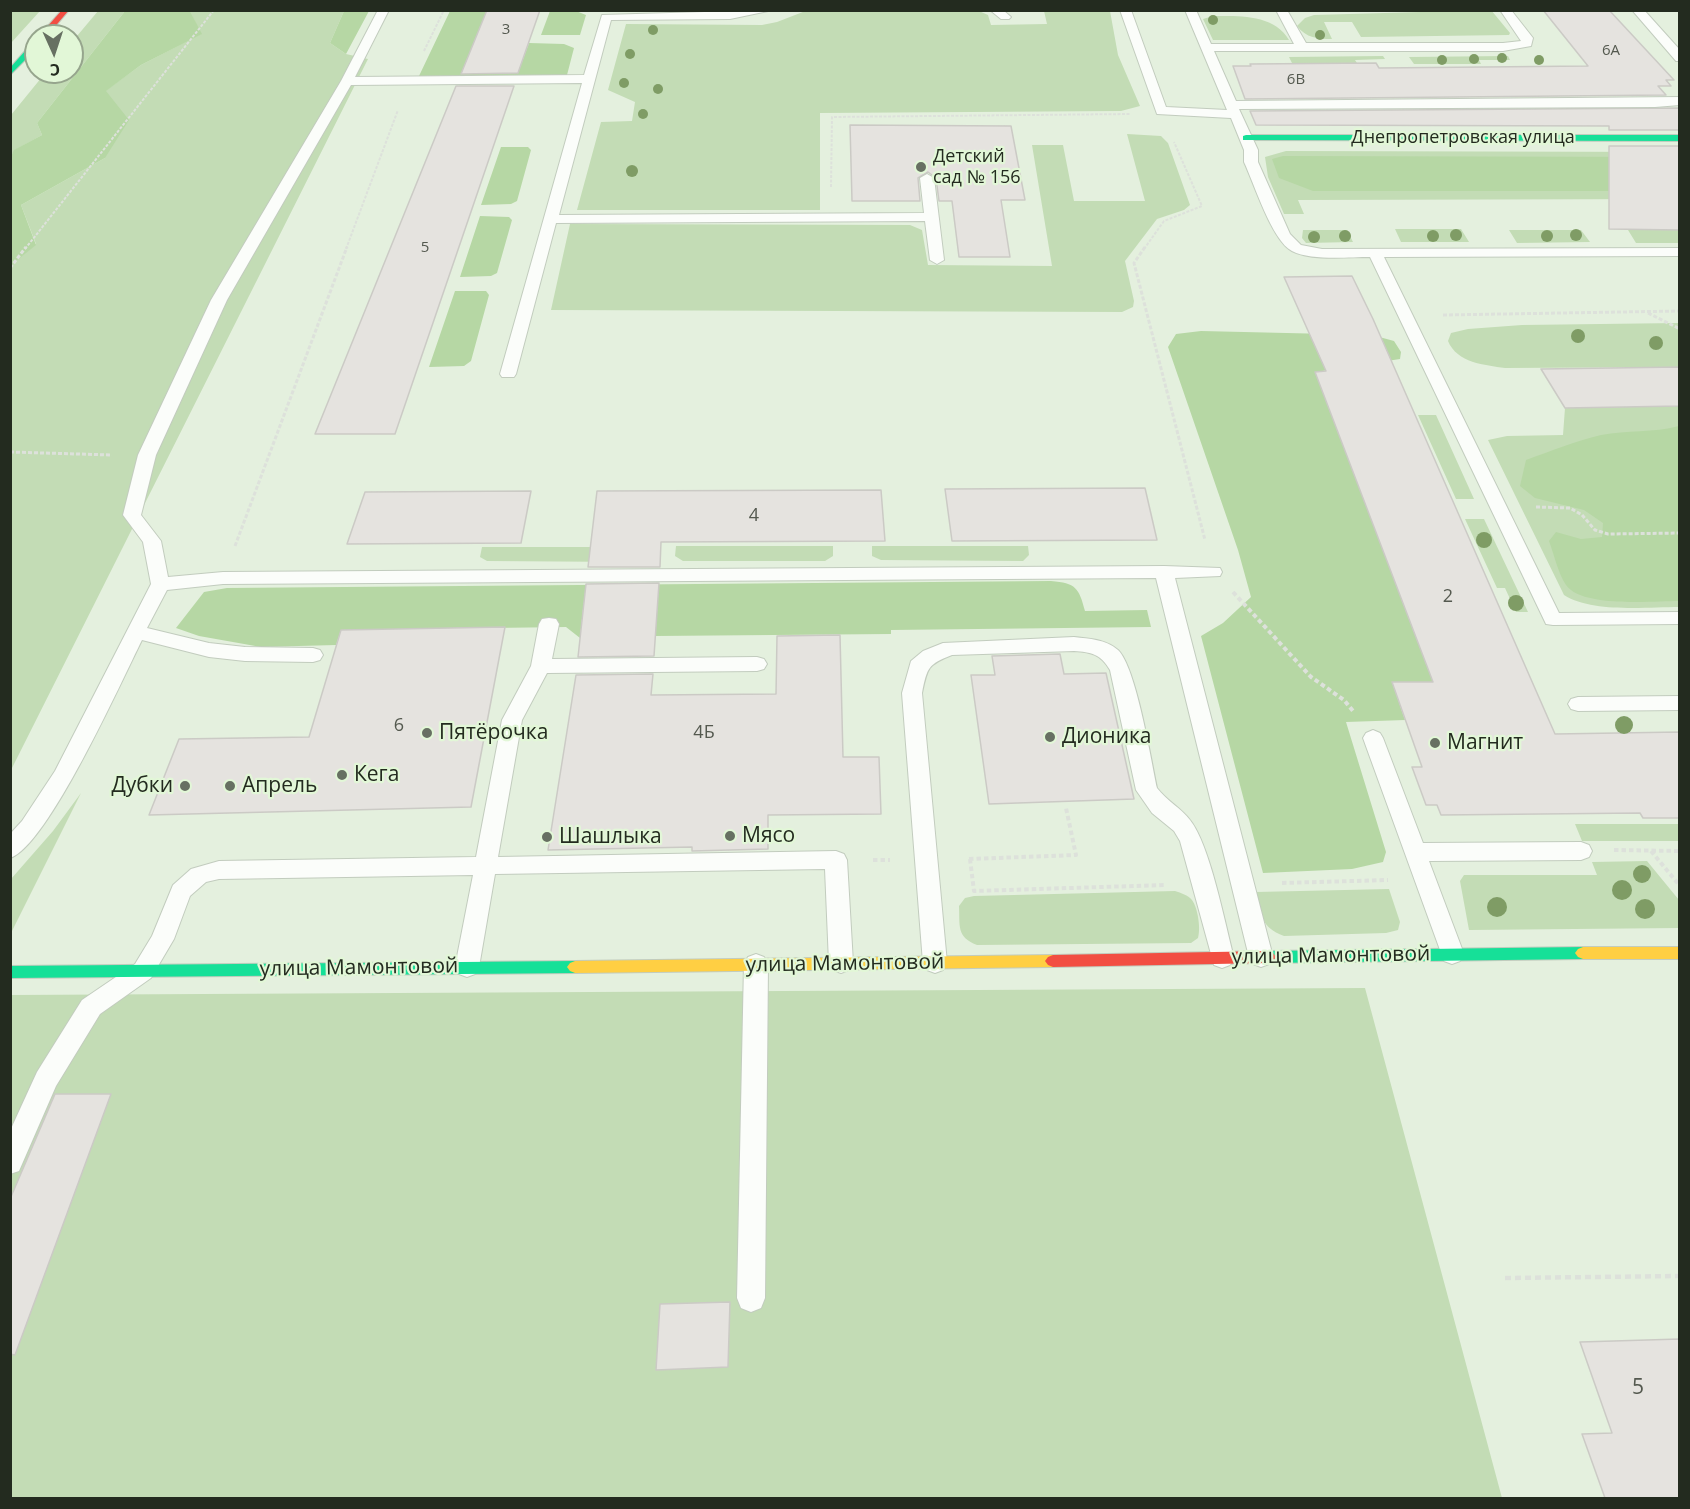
<!DOCTYPE html>
<html>
<head>
<meta charset="utf-8">
<style>
	body { margin:0 }
	#map { position:relative; width:1690px; height:1509px; overflow:hidden; background:#e4f0de; font-family:"Open Sans",sans-serif }
	canvas { display:block }
	.frame { position:absolute; inset:0; border:12px solid #232b1f; pointer-events:none }
	.north { position:absolute; left:24px; top:24px; width:60px; height:60px; box-sizing:border-box; background:#e2f7d7; border:2px solid #96a58d; border-radius:50%; rotate:177deg; font-size:16px; font-weight:700; line-height:24px; text-align:center; color:#232b1f }
	.north::after { content:''; display:block; margin:auto; width:21px; height:27px; background:#677062; clip-path:polygon(50% 0,100% 100%,50% 72%,0 100%) }
</style>
</head>
<body>
<div id="map">
<canvas width="1690" height="1509"></canvas>
<div class="frame"></div>
<div class="north">С</div>
</div>
<script>
const c = document.querySelector('canvas').getContext('2d');
c.lineJoin = 'round';
function fill(path, color) {
  c.fillStyle = color;
  c.fill(path, 'evenodd');
}
function strokePath(path, color, width, dash) {
  c.strokeStyle = color;
  c.lineWidth = width;
  c.lineCap = dash ? 'butt' : 'round';
  c.setLineDash(dash || []);
  c.stroke(path);
}
function write(font, color, halo, rows, align = 'center') {
  c.font = font + ' "Open Sans",sans-serif';
  c.lineWidth = 4.5;
  c.setLineDash([]);
  c.textBaseline = 'middle';
  c.strokeStyle = halo;
  c.fillStyle = color;
  for (const [text, x, y, turn = 0] of rows) {
    c.save();
    c.translate(x, y);
    c.rotate((+turn || 0) * Math.PI / 180);
    c.textAlign = isNaN(turn) ? turn : align;
    if (halo) c.strokeText(text, 0, 0);
    c.fillText(text, 0, 0);
    c.restore();
  }
}
fill(new Path2D(`
	M11 10 40 11 11 43 10 11Z
	M808 10 979 11 988 15 991 25 1047 24 1044 11H1110L1118 55 1140 106 1121 111 820 113V210H577L601 122 632 121 635 102 608 90 626 24 762 25 777 22Z
	M1491 10 1510 33 1509 35 1361 37 1352 22H1324L1332 39C1318 39 1306 38 1297 26L1305 18 1314 15Z
	M98 11H125L37 123 42 135 15 150 11 156V115L46 72H72V42Z
	M190 11H344L330 43 346 54 368 59 11 770 10 265 36 244 21 205 105 158V91L141 65 201 34Z
	M1213 16C1239 16 1274 14 1289 40H1213L1203 19Z
	M1383 56 1385 59 1355 60 1357 63H1292L1289 57Z
	M1508 56 1510 60H1479L1481 64H1414L1409 57Z
	M1127 134 1161 136 1168 143 1190 205 1184 210 1157 219 1125 261 1134 301 1133 307 1122 312 551 310 570 224 910 225 922 230 928 265 1052 266 1032 145H1063L1074 201H1145Z
	M1286 151 1679 152V199L1298 200 1304 214H1284L1268 177 1265 157Z
	M1395 229H1461L1469 242H1401Z
	M1303 230H1347L1353 242 1306 243 1302 238Z
	M1509 230H1581L1590 242 1517 243Z
	M1628 230H1679V243H1636Z
	M1679 323V373L1675 367 1505 368C1485 365 1457 363 1448 341L1451 333 1468 329 1522 325Z
	M1679 406V607C1646 607 1592 613 1564 595L1488 440 1507 436 1563 435 1565 408Z
	M1418 415H1436L1474 499H1456Z
	M1465 519H1484L1528 612H1516L1505 588H1497Z
	M676 546H833V556L825 561H683L675 556Z
	M872 546H1028L1029 555 1023 561 881 560 872 556Z
	M482 547H639L629 562 487 561 480 557Z
	M81 793 11 933V879L53 831Z
	M1575 824H1679V841H1582Z
	M1647 861 1679 900V928L1469 930 1460 881 1464 875H1597L1592 862Z
	M1389 889 1400 922 1398 930 1386 933 1284 936C1260 927 1262 915 1256 892Z
	M1175 891C1181 893 1188 895 1192 900 1198 908 1201 929 1198 938L1191 943 977 945C956 937 960 925 959 906L965 898 974 896Z
	M1365 988 1502 1498H11L10 995Z`), '#c3dcb5');
fill(new Path2D(`
	M125 11H190L202 34 141 65 106 91 129 120 105 158 21 205 36 245 11 265V156L14 150 42 135 37 123Z
	M344 11H369L346 54 330 43Z
	M450 11H487L468 59H523L529 43 564 44 574 48 567 75 419 76Z
	M550 11H576L586 15 580 35H541Z
	M501 147H528L531 150 517 201 511 204 481 205Z
	M1283 156 1679 157V191H1313L1279 178 1272 159Z
	M480 216 509 217 512 220 497 273 491 276 460 277Z
	M455 291H486L489 295 471 361 464 366 429 367Z
	M1201 331 1372 335 1394 341 1401 352 1400 359 1316 372 1433 682H1392L1405 720 1346 722 1386 852 1383 862 1352 869 1263 873 1201 636 1223 623 1251 597 1238 550 1168 347 1176 334Z
	M1679 426V601C1653 601 1582 608 1566 585 1558 573 1554 554 1549 541L1556 532 1581 539 1602 537 1603 523 1584 510 1535 498 1520 486 1526 460C1551 451 1575 441 1601 435 1627 430 1653 433 1679 426Z
	M1051 581C1076 583 1079 588 1085 611L1147 610 1151 627 891 630V634L655 636 583 609 580 638 566 627 341 630 336 645 261 647 199 636 176 628 204 592 227 588Z`), '#b6d7a4');
const building = new Path2D(`
	M487 10H540L518 73 461 74Z
	M1543 10H1609L1674 80H1666L1671 86H1658L1666 95 1245 99 1233 66H1251L1250 64 1376 63 1379 68 1588 66Z
	M456 86H514L395 434H315Z
	M1680 108V130H1609V126L1256 125 1250 111Z
	M850 125 1011 126 1025 200H1001L1010 257H959L952 201H939L936 178 928 172 918 178 920 201H852Z
	M1609 146H1680V230L1609 229Z
	M1352 276 1373 319 1555 734 1680 732V818H1643L1640 813 1441 815 1437 805H1426L1412 767H1422L1392 682H1433L1315 372 1326 371 1284 277Z
	M1680 367V406L1565 408 1541 369Z
	M1145 488 1157 540 952 541 945 489Z
	M881 490 885 541 661 542 660 567H588L597 491Z
	M531 491 521 543 347 544 365 492Z
	M659 583 654 656 578 657 586 584Z
	M505 627 471 807 149 815 179 739 309 737 341 630Z
	M840 635 843 757H879L881 814 768 815V849L692 851V847L548 850 576 675 653 674 651 695 776 694 777 636Z
	M1060 654 1064 674 1106 673 1134 799 989 804 971 675H995L992 656Z
	M55 1094H111L15 1355 10 1354V1199Z
	M730 1302 728 1367 656 1370 660 1304Z
	M1680 1339V1498H1605L1582 1434 1612 1433 1580 1342Z`);
fill(building, '#e5e3df');
strokePath(building, '#cbcac5', 1.5);
const lane = new Path2D(`
	M378 10H389L355 77 584 75 602 15 773 10 730 19 611 20 559 215 924 213 920 178 927 174 934 178 944 260 937 264 930 260 925 221 556 223 516 374 514 377H502L500 374 582 83 351 85 227 300 156 455 141 515 161 541 168 577 223 572 1164 566 1220 568 1222 572 1220 576 1175 578 1273 957 1269 964 1261 967 1253 964 1249 957 1156 578 223 584 167 590 147 628 209 643 245 647 313 648 320 650 323 655 320 660 313 662 245 661 209 657 142 640C122 680 47 847 10 858V834L22 821 55 771 151 584 143 542 123 515 138 455 211 300 341 81Z
	M990 10H1003L1011 17 1009 19H1001Z
	M1120 10H1131L1166 107 1227 110 1185 10H1196L1211 44H1294L1276 10H1287L1306 43H1503L1521 41 1500 10H1511L1533 38 1531 46 1503 51H1214L1236 101 1680 97V105L1655 107 1239 109 1258 150V162L1290 234 1301 245 1322 249 1680 248V256L1384 257 1559 613 1680 612V624L1553 625 1546 624 1370 257C1348 257 1311 261 1292 251 1272 241 1254 183 1244 162V150L1231 118 1157 114Z
	M1632 10H1644L1680 50V61H1676Z
	M549 618 556 619 559 624 552 659 757 657 764 659 767 664 764 669 757 671 547 673 522 720 498 857 836 851 844 854 847 860 853 963 849 970 841 973 833 970 829 963 825 869 495 874 479 967 475 974 467 977 459 974 455 967 473 875 219 879 206 882 190 896 174 939 151 978 100 1014 56 1086 19 1171 10 1174V1131L37 1072 82 1000 135 964 152 936 173 885 191 869 219 861 476 857 502 720 531 666 539 624 542 619Z
	M1074 637C1090 639 1105 639 1118 650 1136 667 1151 760 1157 788 1167 801 1181 808 1190 820 1210 845 1225 924 1234 958L1230 965 1222 968 1214 965 1180 841 1174 831 1152 813 1136 790 1110 670C1101 654 1091 652 1074 651L952 655C928 664 927 668 922 693L947 963 943 970 935 973 927 970 923 963 902 693 911 661 923 651 943 643Z
	M1680 696V710L1578 711 1571 709 1568 704 1571 699 1578 697Z
	M1373 730 1380 733 1383 738 1423 843 1581 842 1589 845 1592 851 1589 857 1581 860 1429 861 1464 954 1460 961 1452 964 1444 961 1363 738 1366 733Z
	M756 954 764 957 768 964 765 1298 761 1308 751 1312 741 1308 737 1298 744 964 748 957Z`);
const fast = new Path2D(`
	M33 42H36V49L10 75V68Z
	M1246 135H1680V141L1243 140V136Z
	M1583 947 1588 949 1591 953 1588 957 1583 959 1268 963 1263 961 1260 957 1263 953 1268 951Z
	M575 961 580 963 583 967 580 971 575 973 10 978V966Z`);
const slow = new Path2D(`
	M1583 947H1680V959H1583L1578 957 1575 953 1578 949Z
	M1053 955 1058 957 1061 961 1058 965 1053 967 575 973 570 971 567 967 570 963 575 961Z`);
const jam = new Path2D(`
	M62 10H69L47 36H39Z
	M1268 951 1273 953 1276 957 1273 961 1268 963 1053 967 1048 965 1045 961 1048 957 1053 955Z`);
strokePath(lane, '#c2ccbe', 2);
strokePath(fast, '#c2ccbe', 2);
strokePath(slow, '#c2ccbe', 2);
strokePath(jam, '#c2ccbe', 2);
strokePath(new Path2D(`
	M424 51 444 10
	M831 187 832 117 1130 114
	M25 249 214 10
	M346 249 398 110
	M1144 249 1164 221 1202 206 1174 142`), '#dde1db', 2, [3, 1.5]);
strokePath(new Path2D(`
	M1145 247 1134 263 1205 540
	M10 268 26 247
	M1648 313 1680 329
	M1443 315 1680 311
	M10 452 112 455
	M1536 507 1570 508 1582 515 1595 530 1608 534 1680 533
	M235 546 347 247`), '#dde1db', 3, [4, 2]);
strokePath(new Path2D(`
	M1233 592 1311 677 1344 700 1353 711
	M1614 850 1680 851
	M1651 851 1680 886
	M969 859 1076 855 1066 808
	M970 859 974 891 1166 885
	M873 860H890
	M1282 883 1388 880`), '#dde1db', 4, [4.5, 3]);
strokePath(new Path2D(`
	M1505 1278 1680 1276`), '#dde1db', 4.5, [6, 4]);
fill(lane, '#fbfdfa');
fill(fast, '#16e098');
fill(slow, '#ffcf43');
fill(jam, '#f24e42');
c.fillStyle = '#7f9c65';
for (const [x, y, r] of [
	[1213,20,5],
	[653,30,5],
	[1320,35,5],
	[630,54,5],
	[1502,58,5],
	[1474,59,5],
	[1442,60,5],
	[1539,60,5],
	[624,83,5],
	[658,89,5],
	[643,114,5],
	[632,171,6],
	[1456,235,6],
	[1576,235,6],
	[1345,236,6],
	[1433,236,6],
	[1547,236,6],
	[1314,237,6],
	[1578,336,7],
	[1656,343,7],
	[1484,540,8],
	[1516,603,8],
	[1624,725,9],
	[1642,874,9],
	[1622,890,10],
	[1497,907,10],
	[1645,909,10]
]) {
  c.beginPath();
  c.arc(x, y, r, 0, 2 * Math.PI);
  c.fill();
}
for (const [x, y, r, color] of [
	[921,167,6,"#677062"],
	[427,733,6,"#677062"],
	[1050,737,6,"#677062"],
	[1435,743,6,"#677062"],
	[342,775,6,"#677062"],
	[185,786,6,"#677062"],
	[230,786,6,"#677062"],
	[730,836,6,"#677062"],
	[547,837,6,"#677062"]
]) {
  const dot = new Path2D();
  dot.arc(x, y, r, 0, 2 * Math.PI);
  c.fillStyle = color;
  c.fill(dot);
  strokePath(dot, '#e2f7d7', 2);
}
write('15px', '#54594f', null, [
	["3",506,30],
	["6А",1611,51],
	["6В",1296,80],
	["5",425,248]
]);
write('18px', '#232b1f', '#e2f7d7', [
	["Днепропетровская улица",1463,138]
]);
write('18px', '#232b1f', '#e2f7d7', [
	["Детский",933,157],
	["сад № 156",933,178]
], 'left');
write('18px', '#54594f', null, [
	["4",754,516],
	["2",1448,597],
	["6",399,726],
	["4Б",704,733]
]);
write('21px', '#232b1f', '#e2f7d7', [
	["Пятёрочка",439,733],
	["Дионика",1062,737],
	["Магнит",1447,743],
	["Кега",354,775],
	["Дубки",173,786,"right"],
	["Апрель",242,786],
	["Мясо",742,836],
	["Шашлыка",559,837]
], 'left');
write('21px', '#232b1f', '#e2f7d7', [
	["улица Мамонтовой",1331,956,-1],
	["улица Мамонтовой",845,964,-1],
	["улица Мамонтовой",359,968,-1]
]);
write('21px', '#54594f', null, [
	["5",1638,1388]
]);
</script>
</body>
</html>
